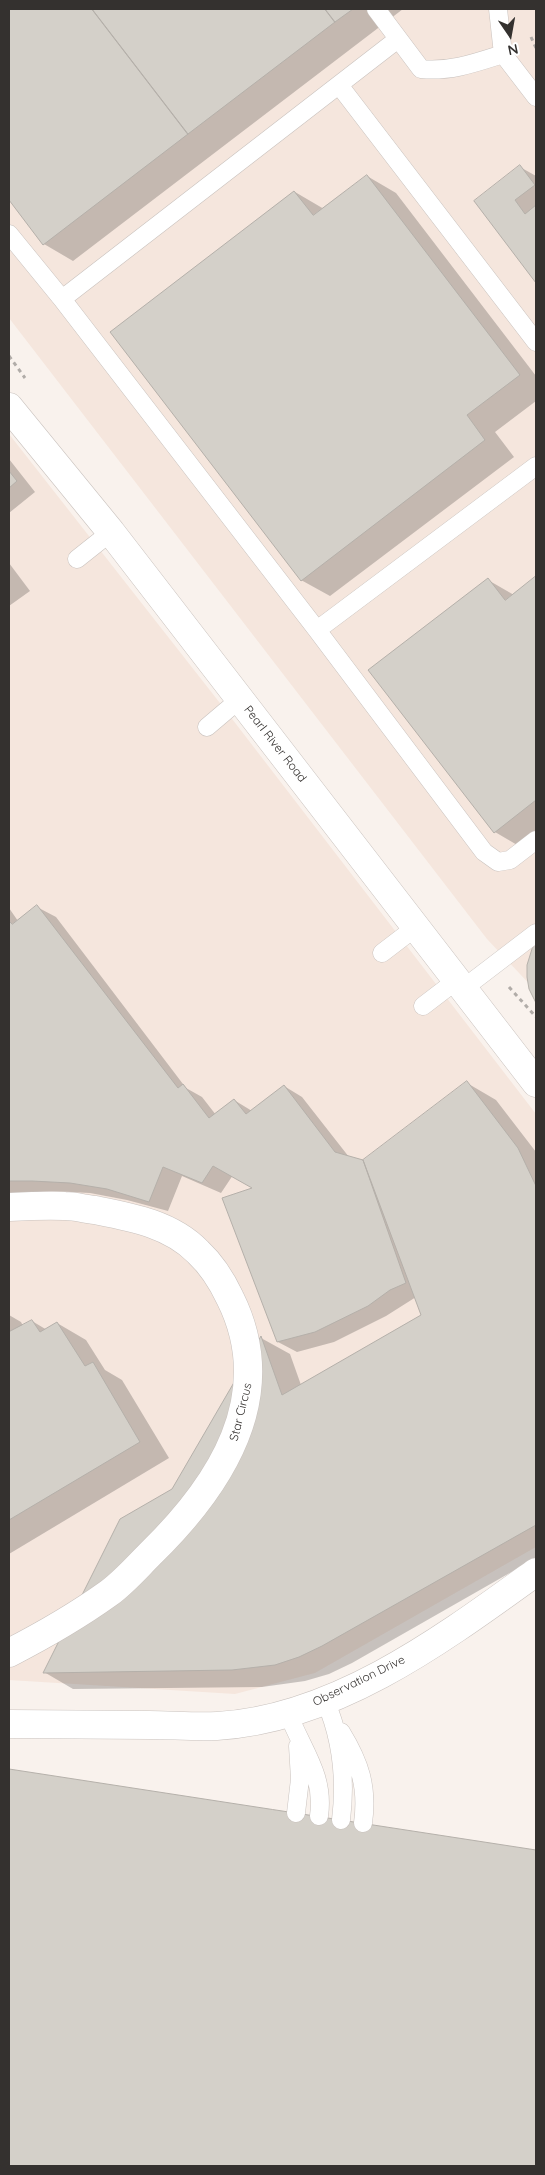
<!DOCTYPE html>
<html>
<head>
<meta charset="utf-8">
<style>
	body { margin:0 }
	#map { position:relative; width:545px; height:2175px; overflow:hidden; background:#f9f2ed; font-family:Quicksand,sans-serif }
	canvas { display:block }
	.frame { position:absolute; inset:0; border:10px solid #34312f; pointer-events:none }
	.north { position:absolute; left:485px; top:10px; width:50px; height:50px; -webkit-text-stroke:4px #fff; paint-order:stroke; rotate:168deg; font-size:14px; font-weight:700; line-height:20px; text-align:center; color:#34312f }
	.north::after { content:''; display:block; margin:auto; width:18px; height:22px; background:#34312f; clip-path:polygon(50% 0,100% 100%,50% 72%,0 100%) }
</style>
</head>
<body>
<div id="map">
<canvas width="545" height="2175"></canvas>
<div class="frame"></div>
<div class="north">N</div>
</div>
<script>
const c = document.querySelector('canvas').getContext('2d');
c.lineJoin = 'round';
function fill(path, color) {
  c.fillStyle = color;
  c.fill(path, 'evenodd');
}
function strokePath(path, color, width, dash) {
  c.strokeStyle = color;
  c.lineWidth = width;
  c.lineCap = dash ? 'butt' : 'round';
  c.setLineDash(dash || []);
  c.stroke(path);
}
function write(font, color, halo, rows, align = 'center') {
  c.font = font + ' Quicksand,sans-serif';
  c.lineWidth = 4;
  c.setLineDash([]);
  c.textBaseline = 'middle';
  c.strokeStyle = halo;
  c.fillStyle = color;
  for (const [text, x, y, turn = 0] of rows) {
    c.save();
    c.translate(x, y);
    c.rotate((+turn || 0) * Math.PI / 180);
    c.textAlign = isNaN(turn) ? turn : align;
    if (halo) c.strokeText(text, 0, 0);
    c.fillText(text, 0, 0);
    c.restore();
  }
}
fill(new Path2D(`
	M9 9H536V991L487 939 9 318Z
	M9 434 216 698 536 1114V1547L315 1673 235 1694 9 1680Z`), '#f5e6dd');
fill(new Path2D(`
	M9 9H403L73 261 44 244 9 198Z
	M520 167 536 176V281L475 201Z
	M367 176 396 193 536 376V401L495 432 514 457 330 596 301 580 295 192 324 209Z
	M9 459 35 492 9 513Z
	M9 563 30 591 9 606Z
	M536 578V839L524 849 495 832 488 580 514 595Z
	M37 907 56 917 186 1088 202 1097 216 1115 234 1100 252 1111 284 1086 302 1097 349 1157 364 1162 467 1083 496 1100 536 1152V1558L352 1663 329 1674 305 1681 262 1687 73 1689 44 1672 173 1490 261 1338 290 1354 301 1385 423 1316 416 1297 386 1316 334 1342 297 1352 278 1342 255 1188 233 1175 221 1193 182 1176 168 1211 127 1200 90 1193 52 1191 9 1194V908L18 921Z
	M536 944V1001L533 949Z
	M9 1315 21 1322 23 1326 32 1321 47 1330 57 1323 86 1340 105 1370 122 1380 169 1458 9 1554Z
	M9 1770 536 1851V2166H9Z`), '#0003');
const building = new Path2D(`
	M9 9H92L188 134 43 245 9 200Z
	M92 9H325L335 22 188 134Z
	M325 9H353L335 22Z
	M520 165 535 185 515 200 525 214 536 205V283L474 201Z
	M367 175 520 375 467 415 485 440 301 581 110 332 294 191 313 215Z
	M9 471 17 481 9 488Z
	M536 576V800L494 833 368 670 488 578 505 600Z
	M37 905 178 1088 183 1084 209 1118 234 1099 246 1114 284 1085 335 1152 363 1160 406 1283 390 1290 368 1306 315 1332 277 1342 222 1198 252 1188 213 1166 202 1183 163 1167 149 1202 107 1189 70 1183 32 1181H9V921L12 924Z
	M536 942V1003L529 989 527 977V965L532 949Z
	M467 1081 518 1148 536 1186V1525L322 1646 299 1657 275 1665 232 1670 43 1673 120 1519 172 1489 261 1336 282 1395 421 1315 363 1160Z
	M32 1320 40 1332 57 1322 85 1366 93 1362 140 1442 9 1520V1332Z
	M9 1769 536 1850V2166H9Z`);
fill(building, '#d4d0c9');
strokePath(building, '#b5b0aa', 1);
const lane = new Path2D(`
	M376 9 421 69C450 72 475 63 503 54
	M498 9 503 54 536 97
	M339 85 536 342
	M9 234 62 299 317 630 484 852 498 862 510 860 536 840
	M62 299 398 39
	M77 559 111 532
	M317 630 536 466
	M207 727 240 699
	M382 953 416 927
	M464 988 536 933
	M423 1006 457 980
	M325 1700C341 1737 346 1779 341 1820
	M288 1713C302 1750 325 1775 319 1816
	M341 1732C360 1763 368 1787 363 1823
	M296 1813 300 1779 298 1746`);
const street = new Path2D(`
	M9 407 111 532 536 1083
	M9 1207C28 1206 47 1205 65 1206 75 1206 85 1209 95 1210 131 1217 171 1224 198 1252 212 1265 222 1281 230 1298 279 1396 220 1486 150 1554 137 1567 124 1582 109 1593 77 1616 44 1635 9 1653
	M9 1724C55 1724 102 1725 149 1725 171 1725 194 1727 217 1726 336 1719 443 1639 536 1572`);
strokePath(lane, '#c9c2be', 19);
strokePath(street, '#c9c2be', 29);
strokePath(new Path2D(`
	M531 37 536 48
	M9 356 25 378
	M509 987 536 1017`), '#b1aca8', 3, [4, 4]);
strokePath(lane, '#fff', 18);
strokePath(street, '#fff', 28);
write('12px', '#34312f', '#fff', [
	["Pearl River Road",275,744,52],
	["Star Circus",241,1412,-76],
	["Observation Drive",359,1681,-26]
]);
</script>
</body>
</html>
